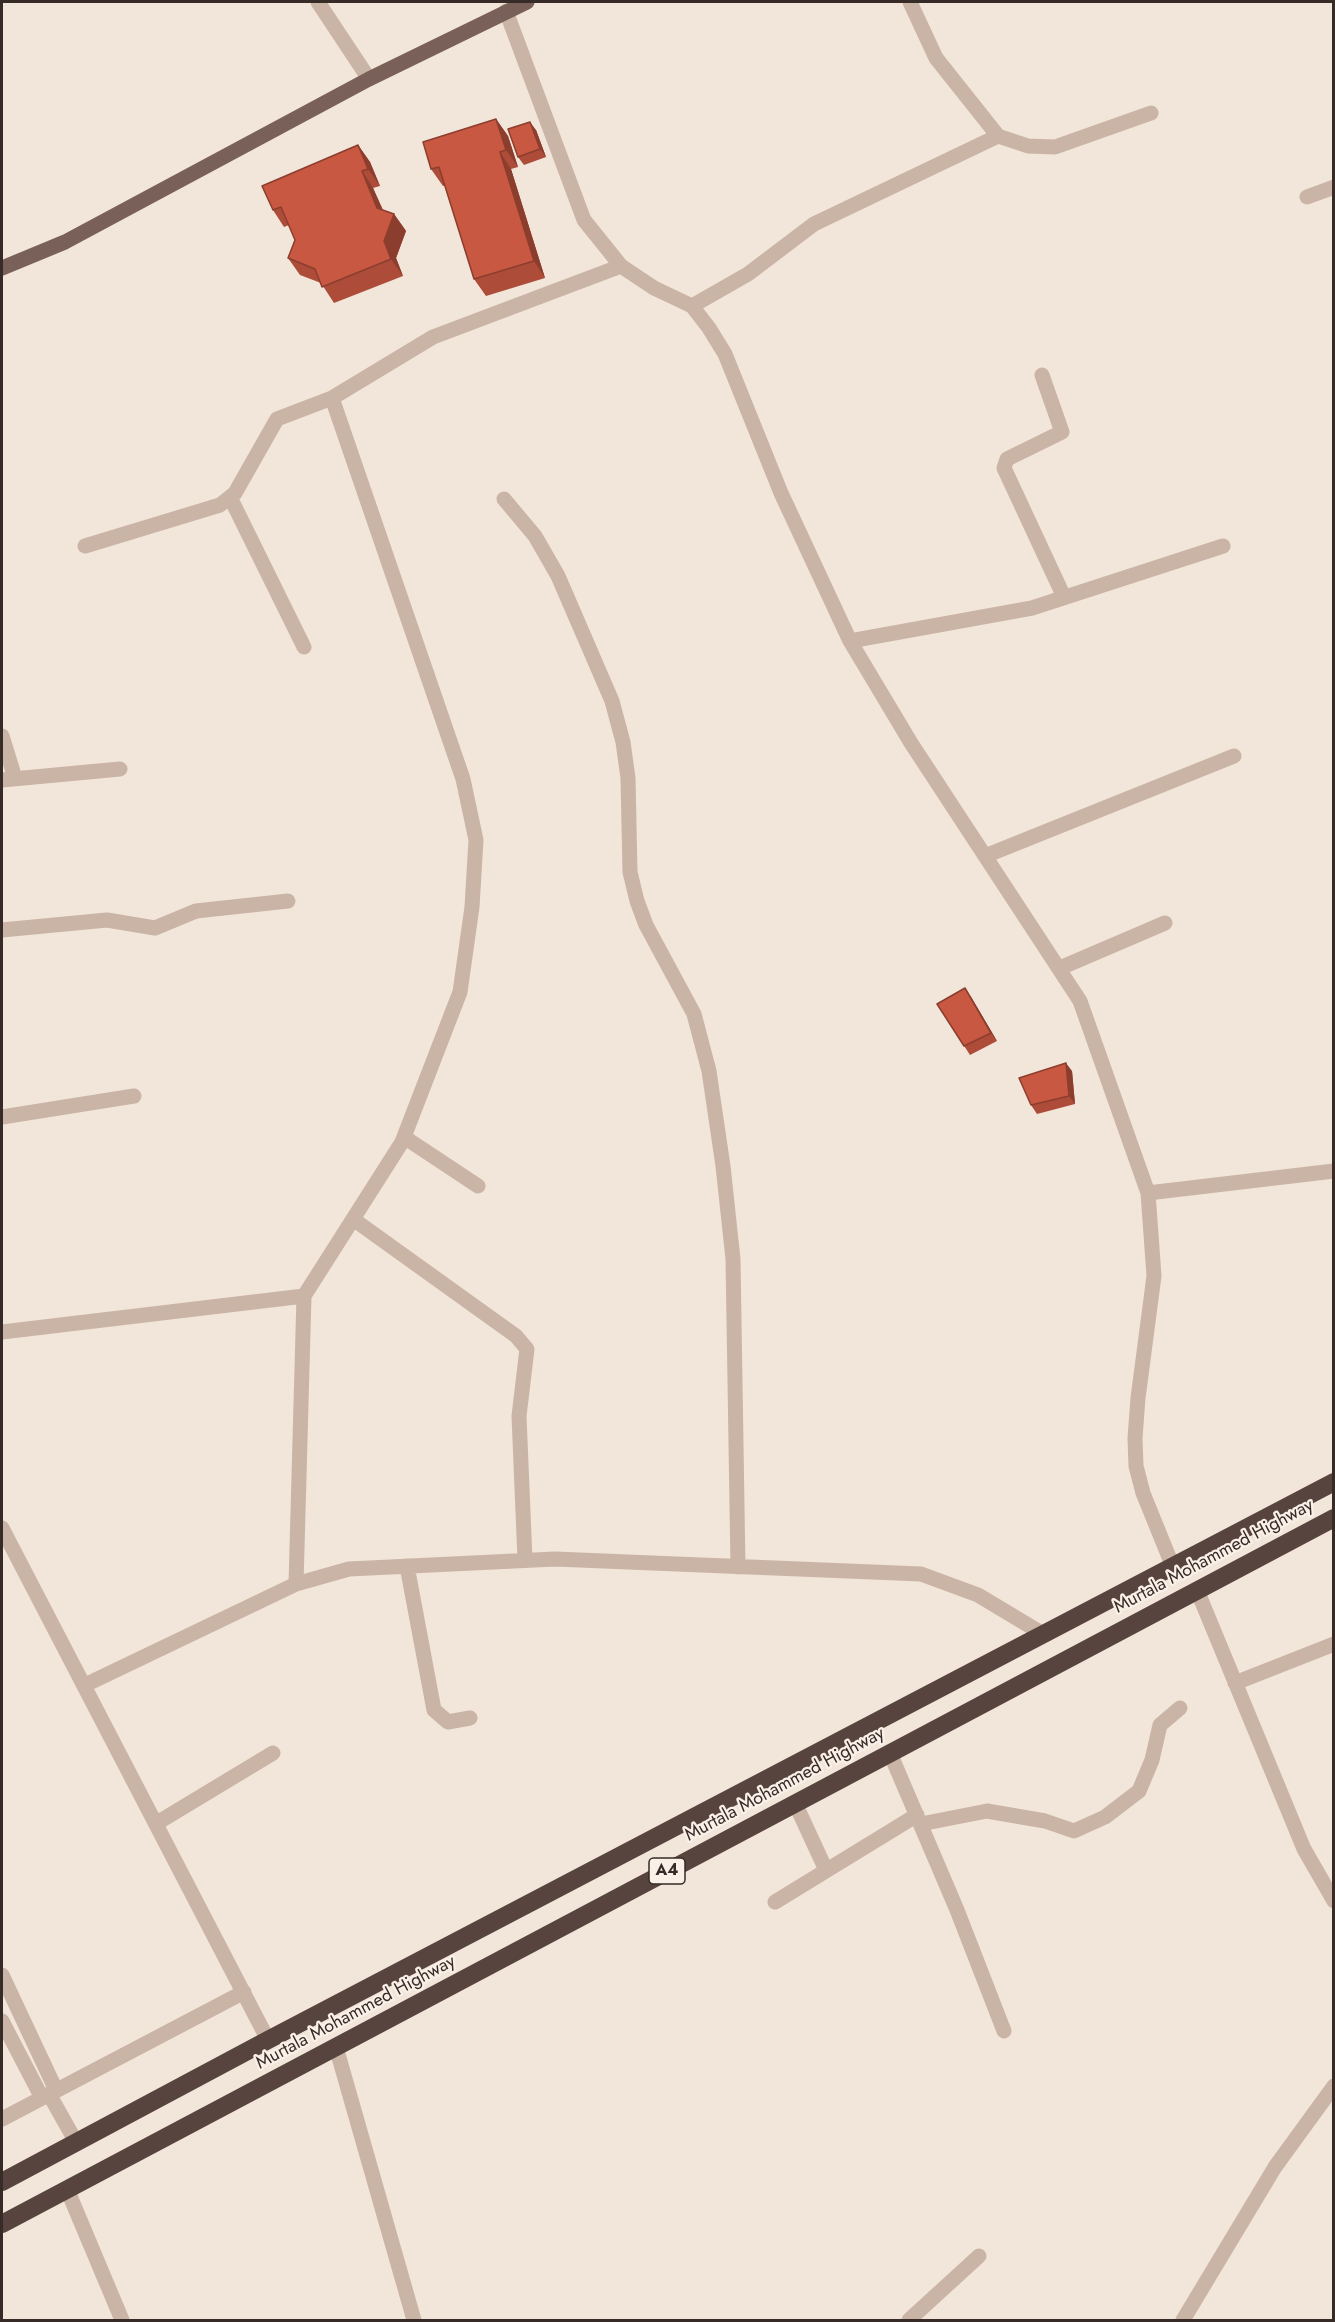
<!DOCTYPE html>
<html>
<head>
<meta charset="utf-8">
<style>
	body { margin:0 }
	#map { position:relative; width:1335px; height:2322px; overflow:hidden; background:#f2e5da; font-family:Jost,sans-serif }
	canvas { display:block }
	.frame { position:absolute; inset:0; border:3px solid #362b27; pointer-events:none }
</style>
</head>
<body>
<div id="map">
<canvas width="1335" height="2322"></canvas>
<div class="frame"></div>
</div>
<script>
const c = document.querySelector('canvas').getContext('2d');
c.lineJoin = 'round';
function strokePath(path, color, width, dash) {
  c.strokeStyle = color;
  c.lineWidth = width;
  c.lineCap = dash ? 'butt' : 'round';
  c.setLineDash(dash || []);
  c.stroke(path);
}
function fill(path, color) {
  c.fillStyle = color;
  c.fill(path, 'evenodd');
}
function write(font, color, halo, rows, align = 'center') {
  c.font = font + ' Jost,sans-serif';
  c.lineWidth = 4.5;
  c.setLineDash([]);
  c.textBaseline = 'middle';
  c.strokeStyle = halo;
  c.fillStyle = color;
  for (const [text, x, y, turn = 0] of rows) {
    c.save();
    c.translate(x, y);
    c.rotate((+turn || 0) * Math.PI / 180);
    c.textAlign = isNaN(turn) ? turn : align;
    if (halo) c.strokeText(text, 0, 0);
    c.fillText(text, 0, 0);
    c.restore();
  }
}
strokePath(new Path2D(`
	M318 2 369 79
	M910 2 936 58 998 136 1028 146 1055 147 1151 113
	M506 11 584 220 621 266 654 288 692 306 709 328 725 354 781 493 850 641 911 743 1080 1001 1148 1193 1154 1276 1138 1398 1135 1438 1136 1466 1143 1493 1173 1567
	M1307 197 1334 187
	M692 306 748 274 814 224 998 136
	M1042 375 1062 432 1007 459 1004 468 1064 597
	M230 497 304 647
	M504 499 535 536 558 576 612 701 623 742 628 778 630 872 637 901 646 925 694 1014 709 1071 723 1166 733 1259 738 1567
	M85 546 220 505 235 493 277 419 332 398 433 337 621 266
	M850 641 1032 608 1223 546
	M2 736 15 778
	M2 780 120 769
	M985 856 1234 756
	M2 930 107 920 155 928 196 911 288 901
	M1060 968 1165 923
	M2 1117 134 1096
	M404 1137 478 1186
	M1148 1193 1334 1171
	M353 1219 516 1336 527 1349 519 1416 525 1560
	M2 1332 304 1296
	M2 1528 268 2040
	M407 1566 434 1710 448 1722 470 1718
	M296 1584 304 1296 402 1142 460 992 472 907 476 840 463 779 332 398
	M1197 1590 1304 1849 1334 1901
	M1235 1683 1334 1644
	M85 1685 296 1584 349 1569 555 1559 921 1574 978 1595 1043 1634
	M890 1753 957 1910 1004 2031
	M795 1803 826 1870
	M157 1823 273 1753
	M921 1824 987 1811 1045 1821 1074 1831 1105 1817 1139 1791 1152 1760 1160 1725 1180 1708
	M775 1902 917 1815
	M2 1975 56 2090
	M2 2021 42 2098
	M336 2047 414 2320
	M49 2094 76 2142
	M2 2119 244 1992
	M67 2189 122 2320
	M909 2320 979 2256
	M1183 2320 1275 2167 1334 2086`), '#cab4a6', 15);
strokePath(new Path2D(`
	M2 268 65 242 369 79 527 2`), '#796058', 15);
strokePath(new Path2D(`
	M2 2182 268 2040 1334 1482
	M2 2224 1334 1518`), '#57443e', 18);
fill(new Path2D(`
	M496 119 508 136 518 167 511 169 545 278 486 296 474 279 445 186H443L431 169Z
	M536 130 546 157 524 165 518 157Z
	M358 145 370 162 380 186 373 188 383 210 394 214 406 231 396 258 403 276 334 303 321 283 300 275 288 258 295 240 289 225 284 227 273 210Z
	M971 997 997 1041 970 1055 937 1004Z
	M1072 1071 1075 1104 1037 1114 1031 1105Z`), '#ac4c39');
fill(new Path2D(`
	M496 119 508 136 518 167 506 150Z
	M530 122 536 130 546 157 540 149Z
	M358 145 370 162 380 186 368 169Z
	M500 152 511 169 545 278 534 261Z
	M362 171 373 188 389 224 377 208Z
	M394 214 406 231 396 258 403 276 391 259 384 241Z
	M965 988 971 997 997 1041 991 1033Z
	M1066 1063 1072 1071 1075 1104 1069 1096Z`), '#8c3e2e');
const building = new Path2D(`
	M496 119 506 150 500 152 534 261 474 279 439 167 431 169 423 142Z
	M530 122 540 149 518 157 508 129Z
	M358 145 368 169 362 171 377 208 394 214 384 241 391 259 322 287 315 269 288 258 295 240 281 207 273 210 262 186Z
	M965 988 991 1033 964 1046 937 1004Z
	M1066 1063 1069 1096 1031 1105 1019 1078Z`);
fill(building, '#c85842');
strokePath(building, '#8c3e2e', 1.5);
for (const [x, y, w] of [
	[667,1871,36]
]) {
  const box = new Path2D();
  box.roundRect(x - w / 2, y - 13, w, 26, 4.5);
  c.fillStyle = '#faf0e7';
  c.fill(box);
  strokePath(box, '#362b27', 1.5);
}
write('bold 16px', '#362b27', null, [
	["A4",667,1871]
]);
write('18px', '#362b27', '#faf0e7', [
	["Murtala Mohammed Highway",1214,1557,-28],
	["Murtala Mohammed Highway",785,1785,-28],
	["Murtala Mohammed Highway",356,2013,-28]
]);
</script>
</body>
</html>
